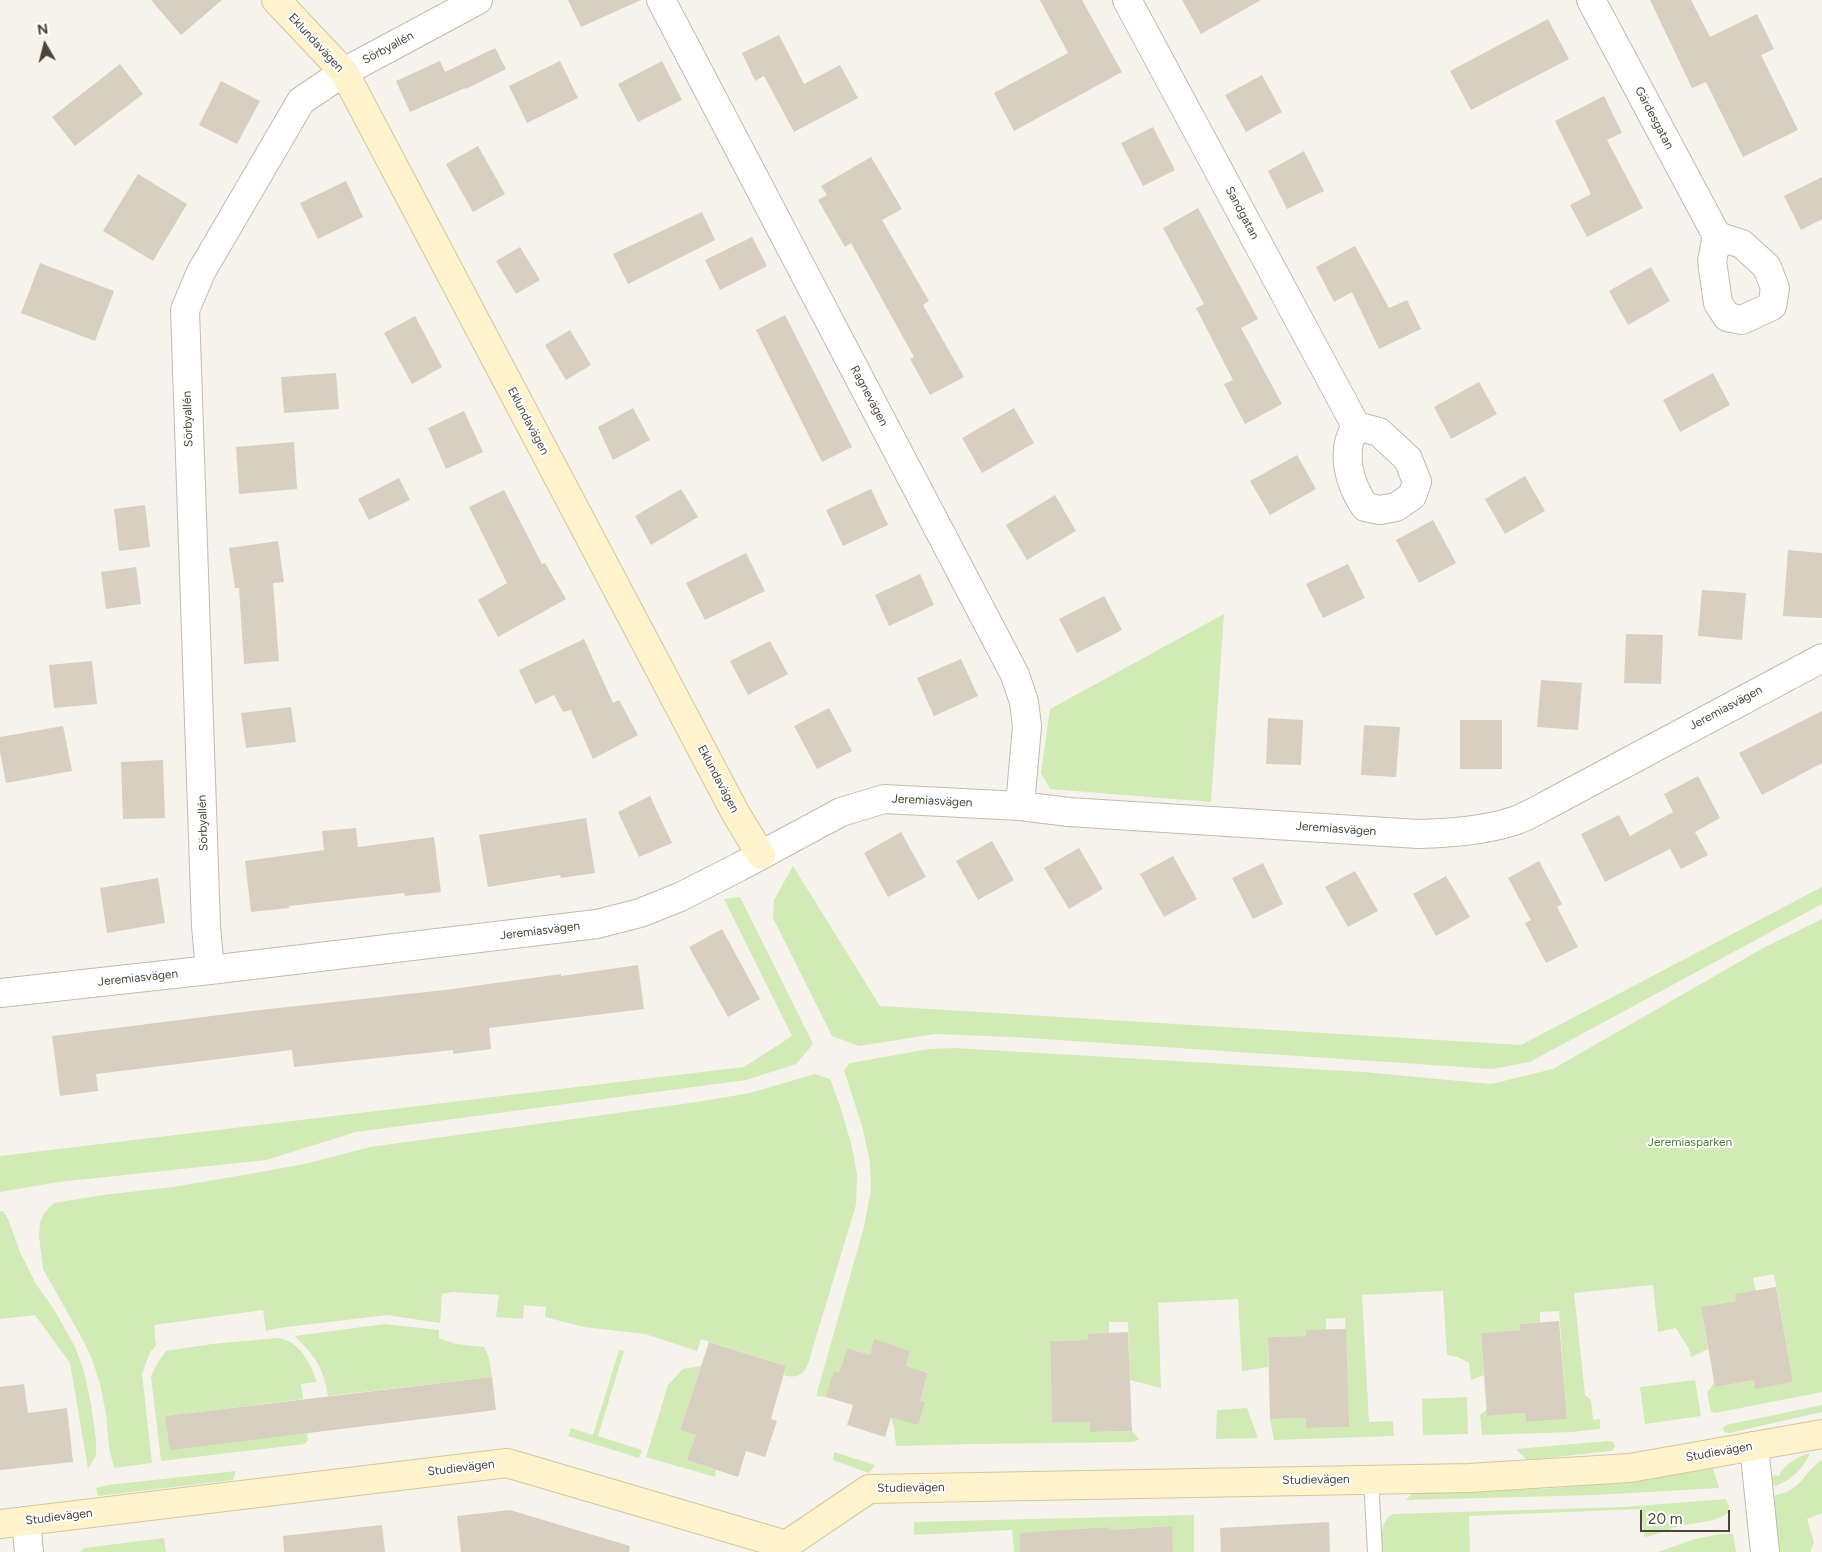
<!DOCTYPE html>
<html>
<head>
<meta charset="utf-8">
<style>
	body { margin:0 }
	#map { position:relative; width:1822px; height:1552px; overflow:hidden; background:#f6f3ec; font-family:Figtree,sans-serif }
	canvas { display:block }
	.north { position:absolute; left:20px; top:20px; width:50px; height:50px; -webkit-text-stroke:4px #fff; paint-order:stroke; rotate:352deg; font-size:14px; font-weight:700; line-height:20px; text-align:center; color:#4b4439 }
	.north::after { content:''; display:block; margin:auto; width:18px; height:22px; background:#4b4439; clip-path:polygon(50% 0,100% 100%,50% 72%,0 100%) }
	.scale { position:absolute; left:1640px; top:1510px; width:90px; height:22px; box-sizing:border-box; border:2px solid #4b4439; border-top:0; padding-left:6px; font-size:15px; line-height:18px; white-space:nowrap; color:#4b4439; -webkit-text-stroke:4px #fff; paint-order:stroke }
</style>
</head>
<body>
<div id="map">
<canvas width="1822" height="1552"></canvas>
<div class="north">N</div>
<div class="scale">20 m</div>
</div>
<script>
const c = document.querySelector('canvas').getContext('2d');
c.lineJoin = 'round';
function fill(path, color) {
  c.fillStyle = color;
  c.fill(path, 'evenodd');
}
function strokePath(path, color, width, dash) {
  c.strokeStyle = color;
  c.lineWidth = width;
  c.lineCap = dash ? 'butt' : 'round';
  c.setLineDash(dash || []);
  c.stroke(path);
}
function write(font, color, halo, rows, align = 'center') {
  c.font = font + ' Figtree,sans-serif';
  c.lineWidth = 4;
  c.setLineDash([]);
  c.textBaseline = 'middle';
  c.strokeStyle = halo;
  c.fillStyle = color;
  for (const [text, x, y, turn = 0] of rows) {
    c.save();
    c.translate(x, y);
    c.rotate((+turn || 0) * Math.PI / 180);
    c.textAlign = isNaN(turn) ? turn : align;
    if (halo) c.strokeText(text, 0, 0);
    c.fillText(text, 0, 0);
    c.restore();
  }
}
fill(new Path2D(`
	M1224 614 1211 802 1050 789 1041 773 1050 709Z
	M793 866 880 1006 1521 1045 1822 887V904L1530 1062 1492 1069 1013 1037 935 1034 859 1046 832 1036 773 918 774 900Z
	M740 897 813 1044 796 1064 746 1080 356 1132 266 1160 59 1182 0 1192V1156L744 1067 792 1036 724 899Z
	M1822 919V1392L1715 1413 1711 1412 1707 1392 1711 1388 1714 1382 1715 1387 1754 1380 1755 1388 1793 1382 1774 1274 1753 1278 1756 1291 1736 1301 1701 1307 1708 1349 1691 1357 1689 1349 1676 1328 1658 1332 1653 1285 1574 1293 1585 1395 1591 1400 1593 1420 1600 1419V1429L1572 1432 1482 1435 1480 1415 1487 1409 1488 1416 1525 1413 1526 1422 1567 1419 1559 1311 1540 1312V1322L1520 1324V1330L1481 1333 1484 1375 1471 1380 1469 1363 1458 1357 1447 1355 1443 1291 1362 1295 1369 1422 1393 1421 1394 1436 1274 1440 1270 1419 1306 1418 1307 1428 1348 1427 1345 1318 1326 1319V1330H1306V1336L1268 1337V1367L1242 1371 1238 1299 1158 1303 1161 1388 1130 1380 1128 1322H1109V1333L1088 1340 1050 1341 1052 1423 1090 1422V1432L1132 1431 1139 1439 1134 1442 973 1444 896 1446 894 1427 891 1417 925 1402 920 1400 928 1373 906 1366 910 1351 874 1340 870 1355 847 1348 839 1373 826 1397 816 1396 864 1227 871 1190 870 1162 862 1126 844 1070 850 1063 929 1049 954 1048 1364 1072 1491 1084 1553 1069 1765 947Z
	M815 1074 830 1079 841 1109 852 1147 857 1174 856 1205 813 1347C808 1364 806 1382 784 1375L786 1366 701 1339 697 1351 645 1334 584 1327 545 1317 546 1307 524 1305 523 1319 496 1317 499 1295 453 1292 442 1294 440 1323 387 1315 279 1328 266 1331 263 1310 154 1325 156 1346 150 1352 142 1374 152 1463 114 1468 109 1447 106 1414 100 1384 92 1359 83 1340 43 1269 39 1236 40 1222 45 1212 54 1203 103 1195 173 1187 255 1173 309 1163 370 1147 697 1102 750 1093Z
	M0 1211H3L8 1219 20 1252 36 1284 55 1311 75 1347 84 1371 91 1404 96 1440V1455L88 1469 70 1363 35 1315 0 1319Z
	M385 1324 439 1330V1338L456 1344 484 1347 489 1358 492 1377 328 1396C323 1366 316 1358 295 1336Z
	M278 1338C300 1341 310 1363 317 1382L301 1384 303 1399 166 1416 170 1449 307 1433 308 1440 305 1444 161 1461 151 1376 158 1362 166 1351 212 1344Z
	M619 1350 624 1351 598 1436 642 1450 639 1458 568 1436 571 1428 593 1435Z
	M701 1366 680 1430 696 1435 688 1460 716 1470 715 1477 646 1457 668 1385 683 1369Z
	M1695 1380 1701 1416 1645 1424 1640 1387Z
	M1467 1397 1468 1434 1423 1435 1422 1399Z
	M1822 1405V1412L1729 1433 1724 1432 1723 1428 1726 1425Z
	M1247 1408 1258 1438 1216 1439 1217 1410Z
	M1608 1441 1613 1442 1615 1446 1612 1451 1527 1460 1516 1449Z
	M834 1452 875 1465 869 1473 833 1460Z
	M1810 1453C1805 1467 1790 1481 1776 1486L1770 1484 1774 1475 1779 1476C1783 1465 1799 1456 1810 1453Z
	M1822 1460V1513L1807 1519 1814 1542 1810 1552H1779L1776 1549 1773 1500 1776 1495C1803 1490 1803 1472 1822 1460Z
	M1713 1469 1719 1488 1595 1495 1406 1500 1413 1492 1545 1489 1623 1482Z
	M236 1471 233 1480 98 1496 96 1488 108 1485Z
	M1726 1499 1729 1506 1728 1513C1715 1523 1695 1522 1679 1526 1667 1530 1657 1535 1644 1537L1641 1509 1469 1516 1470 1552H1382C1382 1538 1379 1522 1393 1514L1624 1507Z
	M1194 1515V1552H1173L1171 1526 1122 1529 1109 1535 1108 1527 1063 1530V1552H1014L1012 1530 914 1535V1522Z
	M1719 1534H1733L1736 1552H1658L1692 1540Z
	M164 1538 166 1552H80L84 1548Z`), '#d2eab5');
fill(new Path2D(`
	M151 0H222L181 35Z
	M568 0H641L581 27Z
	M1040 0H1082L1122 72 1014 131 994 93 1068 53Z
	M1182 0H1261L1201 34Z
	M1650 0H1691L1710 37 1757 14 1774 49 1761 55 1798 130 1743 157 1706 82 1692 88Z
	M1548 19 1569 59 1471 110 1450 71Z
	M779 35 804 84 840 65 858 98 794 132 764 76 755 81 742 53Z
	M495 48 506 69 466 89 465 88 410 112 396 81 440 61 445 72Z
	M560 61 578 98 527 123 509 86Z
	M662 61 682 100 638 122 618 84Z
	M120 64 143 94 75 146 52 117Z
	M1262 75 1282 112 1246 132 1225 95Z
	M221 81 260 101 237 144 199 125Z
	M1604 96 1622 133 1607 140 1643 208 1587 237 1570 205 1591 194 1555 121Z
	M1153 127 1175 170 1143 186 1121 143Z
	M478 146 505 194 473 212 446 164Z
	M1304 151 1324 191 1287 209 1268 171Z
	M871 157 902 209 882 220 929 301 923 305 964 377 930 395 910 359 914 357 851 243 845 247 818 200 827 195 821 186Z
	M138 174 187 204 153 261 103 231Z
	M1822 177V219L1801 230 1784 196Z
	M346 181 363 217 318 239 300 203Z
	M1198 208 1258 319 1241 328 1282 404 1245 424 1224 384 1233 380 1196 308 1204 304 1163 228Z
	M702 212 715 240 628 284 613 254Z
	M752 237 767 266 720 290 705 260Z
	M1355 246 1389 308 1407 300 1421 329 1379 349 1352 292 1334 302 1316 267Z
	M520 247 540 280 516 294 496 261Z
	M40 263 114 291 95 341 21 313Z
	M1651 267 1670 301 1628 325 1609 291Z
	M785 315 852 447 822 462 756 330Z
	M415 316 442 367 412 384 384 333Z
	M570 330 591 365 566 380 545 345Z
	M336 373 339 409 284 413 281 377Z
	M1713 373 1730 405 1680 432 1663 400Z
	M1479 382 1497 414 1451 439 1434 407Z
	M633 408 650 440 613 460 598 427Z
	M1014 408 1034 443 982 473 962 438Z
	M464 411 483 452 446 469 428 428Z
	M294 442 297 489 239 494 236 447Z
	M1297 455 1316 489 1270 515 1250 481Z
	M1525 476 1545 511 1505 534 1485 499Z
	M399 478 410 500 369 520 358 499Z
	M681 489 698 517 651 545 635 516Z
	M871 489 888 525 843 546 826 510Z
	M504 490 542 564 545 563 566 599 498 637 478 600 507 583 469 507Z
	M1055 495 1076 531 1027 560 1006 525Z
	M145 505 150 547 119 551 114 509Z
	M1433 520 1456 563 1419 583 1396 540Z
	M278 541 284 582 273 583 279 661 244 664 239 588H235L229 548Z
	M1788 550 1822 553V618L1783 616Z
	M746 553 765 591 705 620 686 583Z
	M1348 564 1365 598 1323 618 1306 584Z
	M136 567 141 604 106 609 101 572Z
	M920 574 934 605 889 626 875 595Z
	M1702 590 1746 593 1742 640 1698 636Z
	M1104 596 1122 630 1077 653 1059 619Z
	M1626 634 1663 635 1661 684 1624 683Z
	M584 639 613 703 619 700 638 735 593 759 571 710 563 712 554 695 535 704 519 670Z
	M770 641 788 674 748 695 730 661Z
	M961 659 978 696 934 716 917 678Z
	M92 661 97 704 54 708 49 665Z
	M1541 680 1582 683 1578 730 1537 727Z
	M291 707 296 742 246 748 241 713Z
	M829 708 852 751 817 769 794 726Z
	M1822 711V763L1762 795 1739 753Z
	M1268 718 1303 720 1301 765 1266 764Z
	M1460 720H1502V769H1460Z
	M1364 725 1400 727 1396 777 1361 775Z
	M63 726 72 771 6 783 0 752V737Z
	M163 760 165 818 123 819 121 762Z
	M1698 776 1720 818 1695 832 1708 855 1681 869 1670 849 1605 882 1581 834 1619 815 1630 836 1673 812 1664 794Z
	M650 796 672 843 639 857 618 812Z
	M586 818 595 873 561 878 560 875 488 887 479 835Z
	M356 828 358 847 434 837 441 892 405 896 404 893 289 906V908L251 912 245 861 324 850 322 831Z
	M901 832 926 877 888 897 864 853Z
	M992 841 1014 880 978 900 956 861Z
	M1079 848 1103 889 1069 909 1044 868Z
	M1173 856 1197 899 1164 917 1140 874Z
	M1539 861 1562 904 1557 907 1578 947 1546 963 1525 923 1531 920 1508 878Z
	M1263 863 1283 904 1253 919 1232 878Z
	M1355 871 1378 911 1348 927 1325 887Z
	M1446 876 1470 917 1436 936 1413 894Z
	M158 878 165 923 107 933 100 888Z
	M722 929 760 999 728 1017 689 947Z
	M638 965 644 1009 489 1028 491 1049 453 1054V1050L294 1067 292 1050 96 1074 98 1091 60 1096 52 1036 251 1011 445 990 561 974V976Z
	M1776 1287 1793 1382 1755 1389 1754 1380 1715 1387 1701 1307 1736 1301 1735 1294Z
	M1559 1321 1567 1419 1526 1422 1525 1413 1487 1416 1481 1333 1520 1330V1324Z
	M1346 1329 1349 1427 1306 1428V1418L1270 1419 1268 1337 1306 1336V1330Z
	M1128 1332 1132 1431 1090 1432V1422L1052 1423 1050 1341 1088 1340V1334Z
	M874 1339 910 1351 906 1366 928 1373 920 1400 925 1402 918 1425 891 1417 885 1437 847 1425 853 1405 826 1397 834 1371 839 1373 847 1348 870 1355Z
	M709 1342 786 1366 771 1419 777 1421 765 1457 746 1451 738 1477 687 1460 696 1435 680 1430Z
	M492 1377 496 1410 170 1450 165 1416Z
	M24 1384 28 1413 67 1408 73 1462 0 1470V1387Z
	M510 1510 630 1546 629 1552H461L457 1516Z
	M1329 1522 1330 1552H1221L1220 1528Z
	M382 1525 385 1552H284L283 1536Z
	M1172 1526 1173 1552H1020V1533L1108 1527 1109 1530Z`), '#d8cfc1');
const lane = new Path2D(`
	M1371 1479 1375 1552`);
const street = new Path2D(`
	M661 0 1015 675 1024 702 1027 726 1020 806
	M1127 0 1356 426 1379 432 1408 459 1417 482 1412 496 1396 507 1380 510 1365 507C1349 483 1340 452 1356 426
	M1591 0 1717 236 1712 261 1718 303 1727 317 1742 320 1772 306 1775 288 1767 267 1742 244 1717 236
	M210 970 206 926 185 310 201 272 301 101 344 72 478 0
	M0 993 210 970 597 924 640 913 680 897 739 867 841 812 884 799 1020 806 1069 812 1418 834C1451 833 1482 831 1514 821 1526 817 1538 810 1549 804L1822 658
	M1754 1446 1765 1552
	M26 1521 29 1552`);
const secondary = new Path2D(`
	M276 0 344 72 736 814 761 855
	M0 1524 507 1463 786 1545
	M786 1545 869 1489 1469 1478 1630 1468 1822 1434`);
strokePath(lane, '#c2bbae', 16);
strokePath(street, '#c2bbae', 30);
strokePath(secondary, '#d6c79b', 30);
strokePath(lane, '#fff', 14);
strokePath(street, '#fff', 28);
strokePath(secondary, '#fff3cd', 28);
write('12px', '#4b4439', '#fff', [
	["Eklundavägen",316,43,47],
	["Sörbyallén",388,48,-28],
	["Gärdesgatan",1654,118,62],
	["Sandgatan",1242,213,62],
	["Ragnevägen",869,396,62],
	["Sörbyallén",188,419,-92],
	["Eklundavägen",528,421,62],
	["Jeremiasvägen",1726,708,-28],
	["Eklundavägen",718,779,62],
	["Jeremiasvägen",932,801,3],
	["Sörbyallén",203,823,-92],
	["Jeremiasvägen",1336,829,4],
	["Jeremiasvägen",540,931,-7],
	["Jeremiasvägen",138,978,-6],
	["Studievägen",1719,1452,-10],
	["Studievägen",461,1468,-7],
	["Studievägen",1316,1480,-1],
	["Studievägen",911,1488,-1],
	["Studievägen",59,1517,-7]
]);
write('12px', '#4a7f2a', '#fff', [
	["Jeremiasparken",1690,1142]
]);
</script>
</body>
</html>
